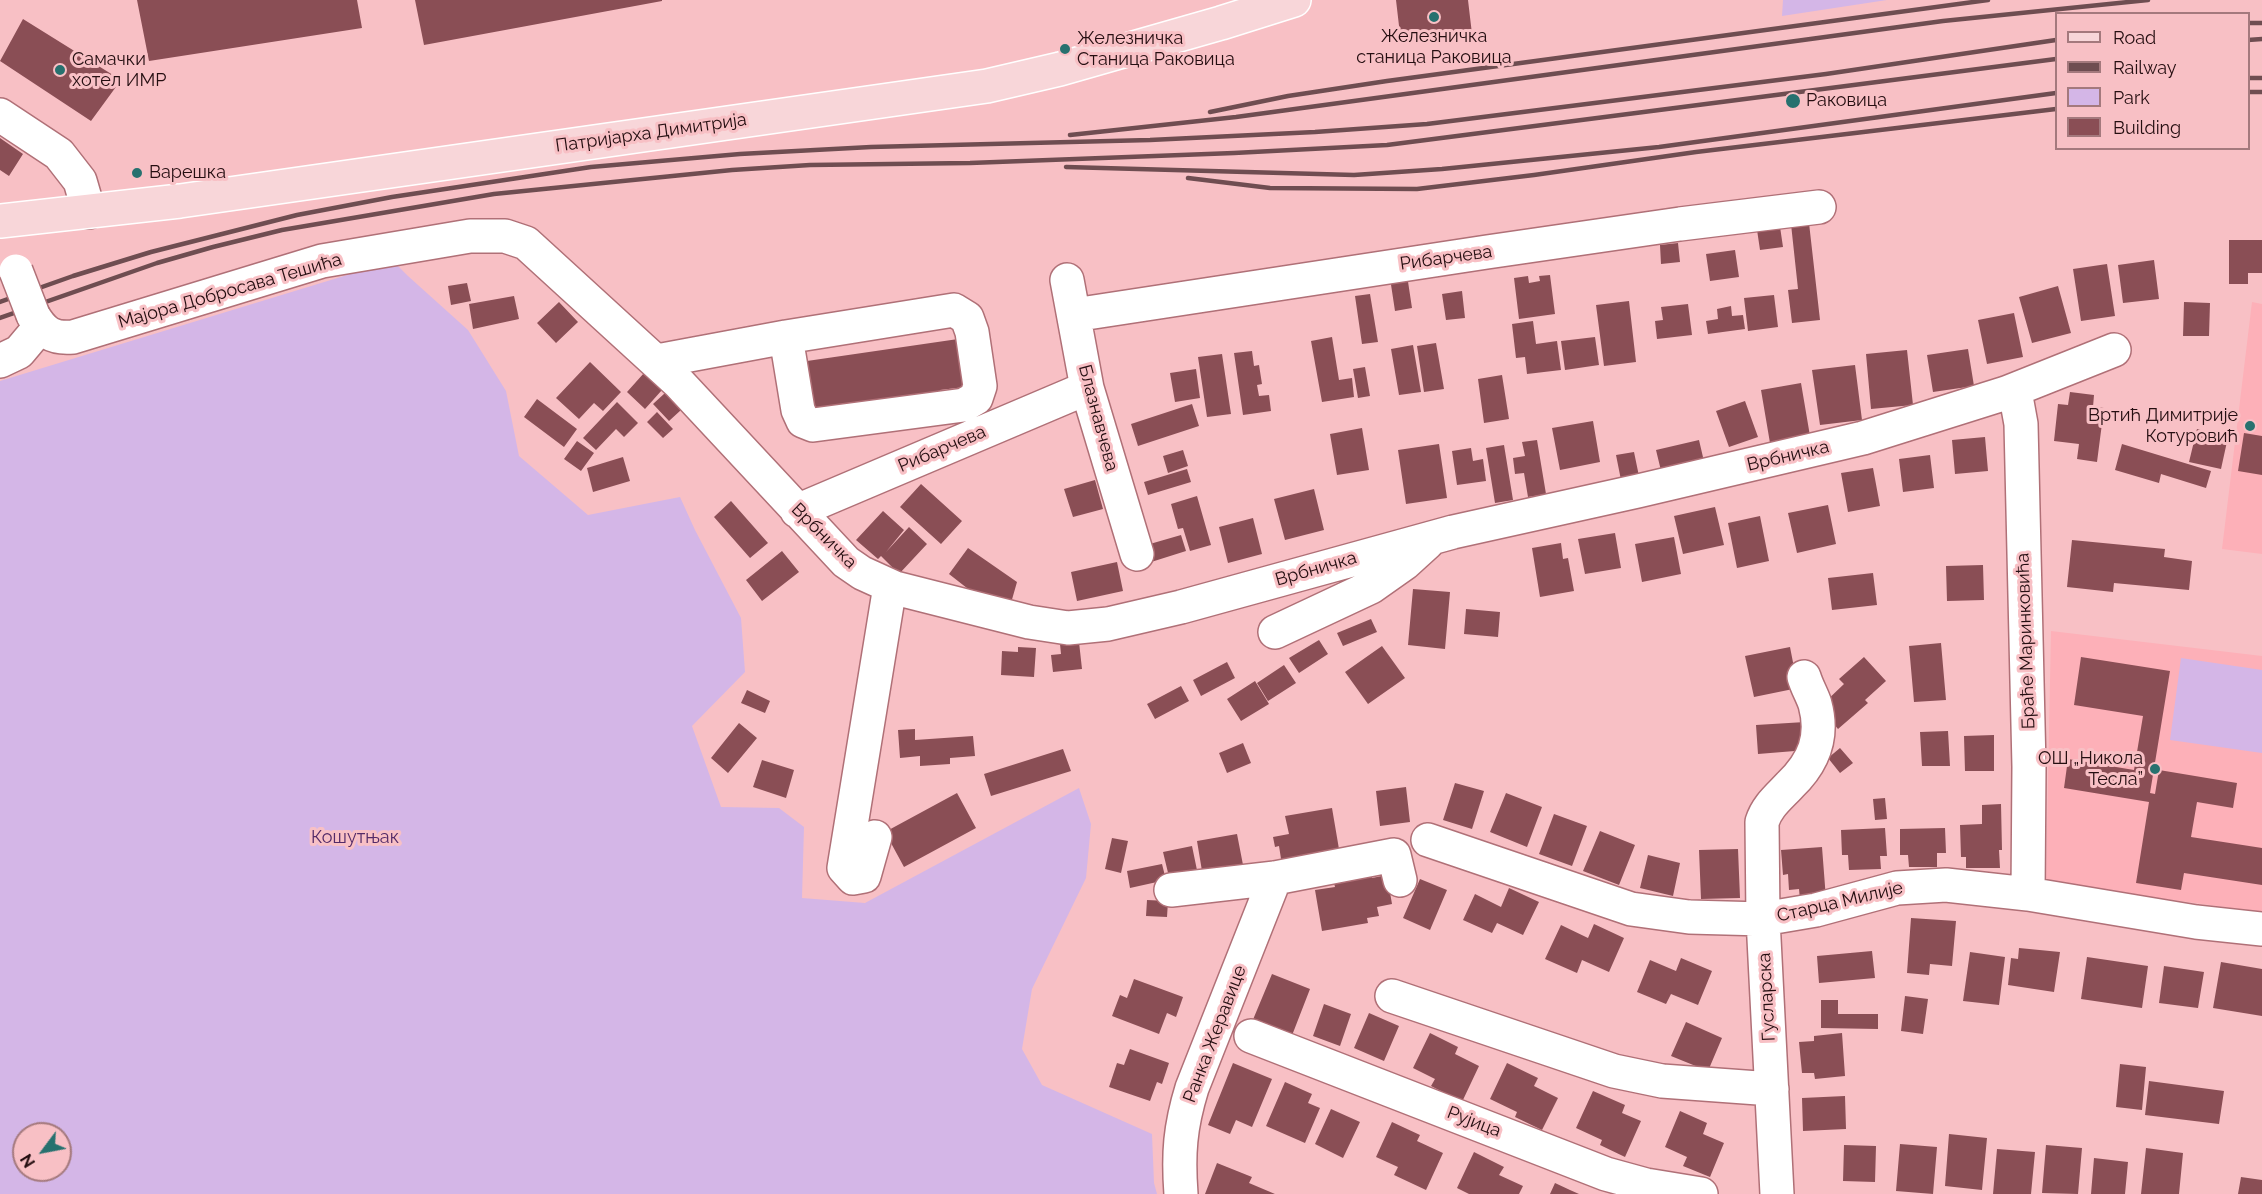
<!DOCTYPE html>
<html>
<head>
<meta charset="utf-8">
<style>
	body { margin:0 }
	#map { position:relative; width:2262px; height:1194px; overflow:hidden; background:#f8c0c5; font-family:Raleway,sans-serif }
	canvas { display:block }
	.legend { position:absolute; left:2055px; top:12px; width:195px; height:138px; box-sizing:border-box; background:#f8c0c5; border:2px solid #a4797d; margin:0; padding:8px 10px; list-style:none; font-size:18px; color:#250e11 }
	.legend li { display:flex; align-items:center; gap:12px; height:30px }
	.legend b { width:30px; border:2px solid #a4797d }
	.north { position:absolute; left:12px; top:1122px; width:60px; height:60px; box-sizing:border-box; background:#f8c0c5; border:2px solid #a4797d; border-radius:50%; rotate:238deg; font-size:16px; font-weight:700; line-height:24px; text-align:center; color:#250e11 }
	.north::after { content:''; display:block; margin:auto; width:21px; height:27px; background:#27716f; clip-path:polygon(50% 0,100% 100%,50% 72%,0 100%) }
</style>
</head>
<body>
<div id="map">
<canvas width="2262" height="1194"></canvas>
<ul class="legend">
<li><b style="height:8px;background:#f8d6d9"></b>Road</li>
<li><b style="height:8px;background:#6f4d51"></b>Railway</li>
<li><b style="height:16px;background:#d4b6e7"></b>Park</li>
<li><b style="height:16px;background:#8a4e55"></b>Building</li>
</ul>
<div class="north">N</div>
</div>
<script>
const c = document.querySelector('canvas').getContext('2d');
c.lineJoin = 'round';
function fill(path, color) {
  c.fillStyle = color;
  c.fill(path, 'evenodd');
}
function strokePath(path, color, width, dash) {
  c.strokeStyle = color;
  c.lineWidth = width;
  c.lineCap = dash ? 'butt' : 'round';
  c.setLineDash(dash || []);
  c.stroke(path);
}
function write(font, color, halo, rows, align = 'center') {
  c.font = font + ' Raleway,sans-serif';
  c.lineWidth = 6;
  c.setLineDash([]);
  c.textBaseline = 'middle';
  c.strokeStyle = halo;
  c.fillStyle = color;
  for (const [text, x, y, turn = 0] of rows) {
    c.save();
    c.translate(x, y);
    c.rotate((+turn || 0) * Math.PI / 180);
    c.textAlign = isNaN(turn) ? turn : align;
    if (halo) c.strokeText(text, 0, 0);
    c.fillText(text, 0, 0);
    c.restore();
  }
}
fill(new Path2D(`
	M2252 302 2262 304V554L2222 549Z
	M2051 631 2262 656V912L2046 883Z`), '#fdb0b8');
fill(new Path2D(`
	M1783 0H1887L1782 16Z
	M393 261 408 276 468 330 506 391 519 456 588 515 680 497 695 530 741 618 745 672 692 726 721 807 779 808 804 827 802 898 865 903 1079 788 1091 824 1086 878 1032 989 1022 1049 1042 1085 1152 1134 1154 1183 1157 1194H0V381ZM24 1134H60V1170H24Z
	M2181 658 2262 670V753L2170 740Z`), '#d4b6e7');
fill(new Path2D(`
	M137 0H357L362 28 149 61Z
	M415 0H662V1L424 45Z
	M1396 0H1468L1472 34 1401 43Z
	M23 19 121 80 91 121 0 61Z
	M0 138 23 154 9 176 0 170Z
	M1779 220 1783 247 1760 250 1756 223Z
	M1809 223 1820 320 1792 323 1788 290 1798 289 1791 224Z
	M2229 240H2262V273H2248V284H2229Z
	M1678 243 1680 262 1661 264 1660 245Z
	M1735 250 1739 277 1710 281 1706 254Z
	M2154 260 2159 299 2123 303 2118 265Z
	M2107 264 2115 316 2081 321 2073 269Z
	M1407 275 1412 308 1395 311 1390 278Z
	M1550 275 1555 314 1519 319 1514 278 1528 276 1529 283 1540 281 1539 276Z
	M467 283 471 301 451 305 448 286Z
	M2058 286 2071 333 2032 343 2019 297Z
	M1462 291 1465 318 1446 320 1442 294Z
	M1370 294 1378 342 1362 344 1355 296Z
	M1774 295 1778 327 1748 331 1744 298Z
	M514 296 519 319 473 329 469 304Z
	M1629 301 1636 362 1604 366 1596 305Z
	M559 302 578 322 556 343 537 323Z
	M2184 302 2210 303 2209 336H2183Z
	M1688 304 1692 335 1657 339 1655 321 1663 320 1661 307Z
	M1731 306 1732 316 1743 315 1745 329 1708 334 1706 321 1718 319 1717 309Z
	M2014 313 2023 357 1987 364 1978 320Z
	M1533 321 1536 344 1557 341 1561 370 1527 374 1525 357 1516 358 1512 324Z
	M1332 337 1339 380 1352 378 1354 397 1322 402 1311 341Z
	M1595 337 1599 365 1565 370 1561 341Z
	M965 338 973 386 940 390 941 396 815 415 807 361Z
	M1436 343 1444 389 1424 392 1417 346Z
	M1413 345 1421 392 1399 395 1391 349Z
	M1968 349 1974 386 1933 392 1927 355Z
	M1907 350 1913 405 1871 409 1866 354Z
	M1252 351 1254 366 1259 365 1262 384 1257 385 1259 396 1269 395 1271 411 1243 415 1234 353Z
	M1222 354 1231 414 1207 417 1198 357Z
	M590 362 621 392 603 411 594 403 579 419 556 398Z
	M1855 365 1862 420 1820 425 1812 370Z
	M1365 367 1370 396 1358 398 1353 369Z
	M1196 369 1200 398 1175 402 1170 373Z
	M644 373 662 390 645 409 627 392Z
	M1502 375 1509 419 1484 423 1478 379Z
	M1801 383 1810 436 1770 443 1761 390Z
	M2070 392 2094 395 2093 407 2104 408 2097 462 2077 459 2079 444 2054 441 2058 404 2068 405Z
	M665 393 681 410 669 421 653 404Z
	M537 399 577 429 564 447 524 417Z
	M1745 401 1758 437 1729 447 1716 411Z
	M617 402 638 423 624 437 616 429 596 450 583 438Z
	M1192 404 1199 426 1138 446 1131 424Z
	M657 412 673 429 663 438 647 422Z
	M1593 421 1600 462 1560 470 1552 428Z
	M1362 428 1369 470 1337 475 1330 434Z
	M2197 429 2228 437 2221 469 2189 462Z
	M2244 433 2262 436V475L2238 471Z
	M1985 437 1988 471 1955 474 1952 440Z
	M1537 440 1546 494 1528 497 1524 473 1515 474 1513 458 1525 456 1522 442Z
	M1699 440 1706 470 1663 479 1656 450Z
	M577 441 594 453 581 471 564 459Z
	M1439 444 1447 498 1406 504 1398 450Z
	M2122 444 2211 471 2206 488 2161 474 2159 483 2115 470Z
	M1504 445 1513 500 1495 503 1486 448Z
	M1471 448 1473 461 1483 459 1486 481 1457 485 1452 451Z
	M1183 450 1188 466 1168 473 1163 456Z
	M1634 452 1640 481 1622 485 1616 455Z
	M1930 455 1934 488 1903 492 1899 459Z
	M623 457 630 481 593 492 587 468Z
	M1873 468 1880 506 1848 512 1841 473Z
	M1187 469 1191 482 1148 495 1144 482Z
	M1095 480 1103 509 1073 517 1064 489Z
	M921 484 962 521 941 544 900 507Z
	M1314 489 1324 530 1285 540 1274 499Z
	M1197 496 1211 545 1190 551 1183 528 1178 529 1171 504Z
	M731 501 768 543 750 558 714 517Z
	M1828 505 1836 544 1797 553 1788 513Z
	M1715 507 1724 545 1683 554 1674 516Z
	M883 511 904 530 886 552 909 527 927 544 899 574 881 556 878 559 856 540Z
	M1760 516 1769 561 1737 568 1728 523Z
	M1253 518 1262 554 1228 563 1219 527Z
	M1615 533 1621 568 1585 574 1578 539Z
	M1181 535 1186 551 1148 563 1143 546Z
	M1674 537 1681 574 1642 582 1635 544Z
	M2072 540 2165 549 2164 557 2192 561 2189 590 2114 583 2113 592 2067 587Z
	M1561 543 1563 559 1568 558 1574 591 1540 597 1532 548Z
	M968 548 1017 582 1011 603 972 592 949 574Z
	M782 551 799 572 762 601 746 580Z
	M1117 562 1123 591 1077 601 1071 572Z
	M1983 565 1984 600 1947 601 1946 566Z
	M1873 573 1877 605 1832 610 1828 578Z
	M1413 589 1450 592 1445 649 1408 645Z
	M1466 609 1500 612 1498 637 1464 634Z
	M1371 619 1377 632 1343 646 1337 633Z
	M1319 640 1328 654 1299 673 1289 658Z
	M1079 642 1082 669 1053 672 1051 655 1061 654 1060 644Z
	M1941 643 1946 700 1914 702 1909 646Z
	M1382 646 1405 678 1368 704 1345 672Z
	M1018 647 1036 648 1034 677 1001 675 1002 651 1018 652Z
	M1790 647 1798 688 1754 697 1745 656Z
	M1864 657 1886 681 1865 700 1868 703 1838 729 1828 717 1823 704 1844 684 1839 679Z
	M2081 657 2170 671 2150 793 2155 794 2159 770 2237 783 2233 808 2197 802 2191 837 2262 848V885L2184 873 2181 890 2136 883 2149 802 2064 788 2068 759 2134 770 2143 716 2074 705Z
	M1227 662 1235 678 1201 696 1193 680Z
	M1284 665 1296 683 1268 701 1257 683Z
	M1255 681 1269 704 1241 721 1227 699Z
	M1181 686 1189 701 1155 719 1147 704Z
	M747 690 770 701 765 713 741 703Z
	M1805 722 1807 750 1758 754 1756 725Z
	M739 723 757 738 728 773 711 758Z
	M915 729V740L973 736 975 756 950 758V764L920 766V756L900 758 898 730Z
	M1948 731 1950 766H1922L1920 732Z
	M1994 735V771H1965L1964 736Z
	M1243 743 1251 763 1227 773 1219 753Z
	M1840 748 1853 763 1840 773 1828 758Z
	M1063 749 1071 771 991 796 984 774Z
	M762 760 794 770 786 798 753 787Z
	M1455 783 1484 791 1472 829 1443 820Z
	M1406 787 1410 822 1380 826 1376 791Z
	M957 793 976 828 904 867 885 832Z
	M1506 793 1542 807 1527 847 1490 832Z
	M1885 798 1887 819 1875 820 1873 799Z
	M2001 804 2002 850H1999L2000 868H1966V857H1961L1960 825 1982 824V805Z
	M1332 808 1340 855 1282 865 1279 846 1275 847 1273 837 1289 834 1285 816Z
	M1554 814 1587 826 1572 866 1539 854Z
	M1885 828 1887 856H1880L1881 869 1849 870 1848 855H1842L1841 830Z
	M1945 828 1946 853H1937V867H1909L1908 855H1900V829Z
	M1600 831 1635 845 1619 885 1583 871Z
	M1237 834 1244 870 1203 877 1197 841Z
	M1112 838 1128 841 1121 873 1105 869Z
	M1192 846 1198 875 1170 881 1163 852Z
	M1822 847 1826 899 1800 900 1799 889 1789 890 1788 874 1783 875 1781 850Z
	M1738 849 1740 898 1701 899 1699 850Z
	M1648 855 1680 863 1673 896 1640 888Z
	M1162 864 1166 880 1130 888 1127 871Z
	M1371 873 1372 878 1387 875 1392 904 1377 907 1379 916 1367 918 1368 923 1322 931 1315 890 1335 887 1333 879Z
	M1420 879 1447 890 1430 930 1403 918Z
	M1509 888 1539 902 1523 935 1497 923 1492 933 1463 920 1475 894 1501 907Z
	M1147 900 1168 901 1167 917 1146 916Z
	M1911 918 1956 921 1952 966 1930 964 1929 975 1907 973Z
	M1594 924 1624 938 1609 972 1582 960 1577 973 1545 959 1561 925 1588 938Z
	M2019 948 2060 952 2054 992 2008 985 2011 958 2018 959Z
	M1872 951 1875 978 1819 983 1817 956Z
	M1970 952 2005 957 1999 1005 1963 1001Z
	M2087 957 2148 966 2142 1008 2081 999Z
	M1681 958 1712 971 1698 1005 1671 994 1666 1004 1637 992 1650 960 1676 971Z
	M2221 962 2262 969V1016L2213 1008Z
	M2164 966 2204 972 2198 1008 2159 1003Z
	M1272 974 1310 989 1291 1038 1252 1022Z
	M1134 979 1183 997 1176 1017 1167 1013 1159 1034 1112 1016 1120 995 1127 998Z
	M1905 996 1928 999 1923 1034 1901 1031Z
	M1821 1000H1838V1014H1878V1029L1821 1028Z
	M1324 1004 1351 1014 1340 1046 1313 1036Z
	M1369 1013 1399 1026 1384 1061 1354 1048Z
	M1686 1022 1722 1038 1708 1071 1671 1056Z
	M1430 1033 1458 1047 1455 1054 1479 1066 1462 1102 1431 1086 1435 1079 1413 1068Z
	M1842 1033 1845 1076 1815 1079 1814 1073H1802L1799 1042 1814 1041V1036Z
	M1130 1049 1169 1063 1162 1084 1157 1082 1150 1101 1109 1087 1117 1063 1124 1065Z
	M1233 1063 1272 1079 1252 1127 1236 1120 1230 1134 1208 1125Z
	M1507 1063 1538 1078 1534 1086 1558 1098 1542 1130 1515 1117 1517 1112 1490 1099Z
	M2120 1064 2146 1067 2142 1110 2116 1107Z
	M2149 1081 2224 1091 2219 1124 2145 1115Z
	M1285 1082 1312 1094 1308 1103 1320 1108 1305 1143 1266 1126Z
	M1593 1091 1625 1105 1622 1113 1641 1121 1625 1157 1600 1145 1602 1140 1576 1128Z
	M1845 1096 1846 1129 1803 1131 1802 1098Z
	M1331 1109 1360 1122 1343 1158 1315 1144Z
	M1680 1111 1707 1123 1703 1134 1724 1143 1710 1177 1683 1166 1687 1157 1665 1147Z
	M1392 1122 1420 1135 1417 1141 1443 1153 1426 1190 1394 1175 1398 1167 1376 1157Z
	M1949 1134 1987 1138 1982 1190 1945 1186Z
	M1900 1144 1937 1147 1933 1194 1896 1191Z
	M1844 1145 1876 1146 1875 1182 1843 1181Z
	M2046 1145 2082 1148 2078 1194 2042 1193Z
	M2146 1148 2183 1153 2179 1194H2141Z
	M1997 1149 2035 1152 2031 1194H1993Z
	M1474 1152 1504 1167 1499 1175 1523 1186 1519 1194H1469L1457 1188Z
	M2094 1158 2128 1162 2125 1194H2091Z
	M1217 1163 1252 1177 1249 1183 1275 1194H1205Z
	M2241 1177 2262 1180V1194H2238Z
	M1555 1183 1570 1190 1579 1194H1550Z`), '#8a4e55');
const minor = new Path2D(`
	M0 115 59 154 80 181 89 212
	M1067 280 1087 388 1137 554
	M33 315C43 332 52 339 73 337L322 261 470 236H505L526 243 678 382 846 562 862 573 895 588 1029 622 1068 628 1108 624 1181 607 1453 532 1638 491 1863 438 2006 393 2114 350
	M1074 315 1487 252 1680 224 1819 207
	M0 361 19 352 40 327
	M657 361 786 337 954 310 967 318 972 332 980 386 976 398 964 405 813 425 803 421 798 410 786 337
	M2006 393 2017 402 2021 424 2029 767 2028 894
	M797 511 1087 388
	M1275 632 1371 587 1405 563 1427 543
	M875 837 864 876 853 878 844 868 890 586
	M1428 840 1631 909 1689 917 1763 919 1816 910 1897 888 1946 885 2028 894 2196 922 2262 929
	M1171 890 1275 878 1394 855 1400 880
	M1392 996 1614 1071 1662 1081 1772 1089
	M1251 1036 1606 1174 1646 1185 1701 1194
	M1181 1194C1178 1154 1180 1127 1192 1088L1275 878
	M1777 1194 1763 919 1762 822C1767 806 1779 797 1790 785 1814 762 1824 737 1815 704 1812 695 1807 687 1804 677`);
const major = new Path2D(`
	M0 221 180 201 987 86 1060 69 1221 23 1294 0`);
strokePath(minor, '#b07077', 36);
strokePath(major, '#fff', 36);
strokePath(minor, '#fff', 33);
strokePath(major, '#f8d6d9', 33);
strokePath(new Path2D(`
	M2248 23H2262
	M2248 40 2262 39
	M2248 78H2262
	M2248 92H2262
	M1210 112 1288 96 1387 81 1988 0
	M1070 135 1236 117 1943 21 2148 0
	M1066 167 1354 175 1442 169 1659 147 2056 93
	M1188 178 1270 188 1417 189 1534 175 1696 152 2056 109
	M0 302 73 276 151 252 297 215 392 197 591 167 740 154 871 147 1150 140 1315 132 1427 124 1826 74 2056 40
	M0 318 157 263 213 247 282 230 494 194 732 170 810 165 970 163 1234 153 1387 145 2056 59`), '#6f4d51', 4.5);
const minorBridge = new Path2D(`
	M16 271 33 315`);
strokePath(minorBridge, '#b07077', 36, []);
strokePath(minorBridge, '#fff', 33);
for (const [x, y, r, color] of [
	[1434,17,6,"#27716f"],
	[1065,49,6,"#27716f"],
	[60,70,6,"#27716f"],
	[1793,101,8,"#27716f"],
	[137,173,6,"#27716f"],
	[2250,426,6,"#27716f"],
	[2155,769,6,"#27716f"]
]) {
  const dot = new Path2D();
  dot.arc(x, y, r, 0, 2 * Math.PI);
  c.fillStyle = color;
  c.fill(dot);
  strokePath(dot, '#f8c0c5', 2);
}
write('18px', '#250e11', '#f8c0c5', [
	["Железничка",1434,37,"center"],
	["станица Раковица",1434,58,"center"],
	["Железничка",1077,39],
	["Станица Раковица",1077,60],
	["Самачки",72,60],
	["хотел ИМР",72,81],
	["Раковица",1806,101],
	["Варешка",149,173],
	["Вртић Димитрије",2238,416,"right"],
	["Котуровић",2238,437,"right"],
	["ОШ „Никола",2143,759,"right"],
	["Тесла”",2143,780,"right"]
], 'left');
write('18px', '#250e11', '#f8c0c5', [
	["Патријарха Димитрија",651,133,-8],
	["Рибарчева",1446,258,-8],
	["Мајора Добросава Тешића",230,291,-16],
	["Блазнавчева",1098,418,75],
	["Рибарчева",942,449,-23],
	["Врбничка",1788,456,-13],
	["Врбничка",824,536,45],
	["Врбничка",1316,569,-16],
	["Браће Маринковића",2026,641,-92],
	["Старца Милије",1840,902,-13],
	["Гусларска",1767,997,-93],
	["Ранка Жеравице",1215,1034,-69],
	["Рујица",1474,1122,21]
]);
write('18px', '#532a68', '#f8c0c5', [
	["Кошутњак",355,838]
]);
</script>
</body>
</html>
